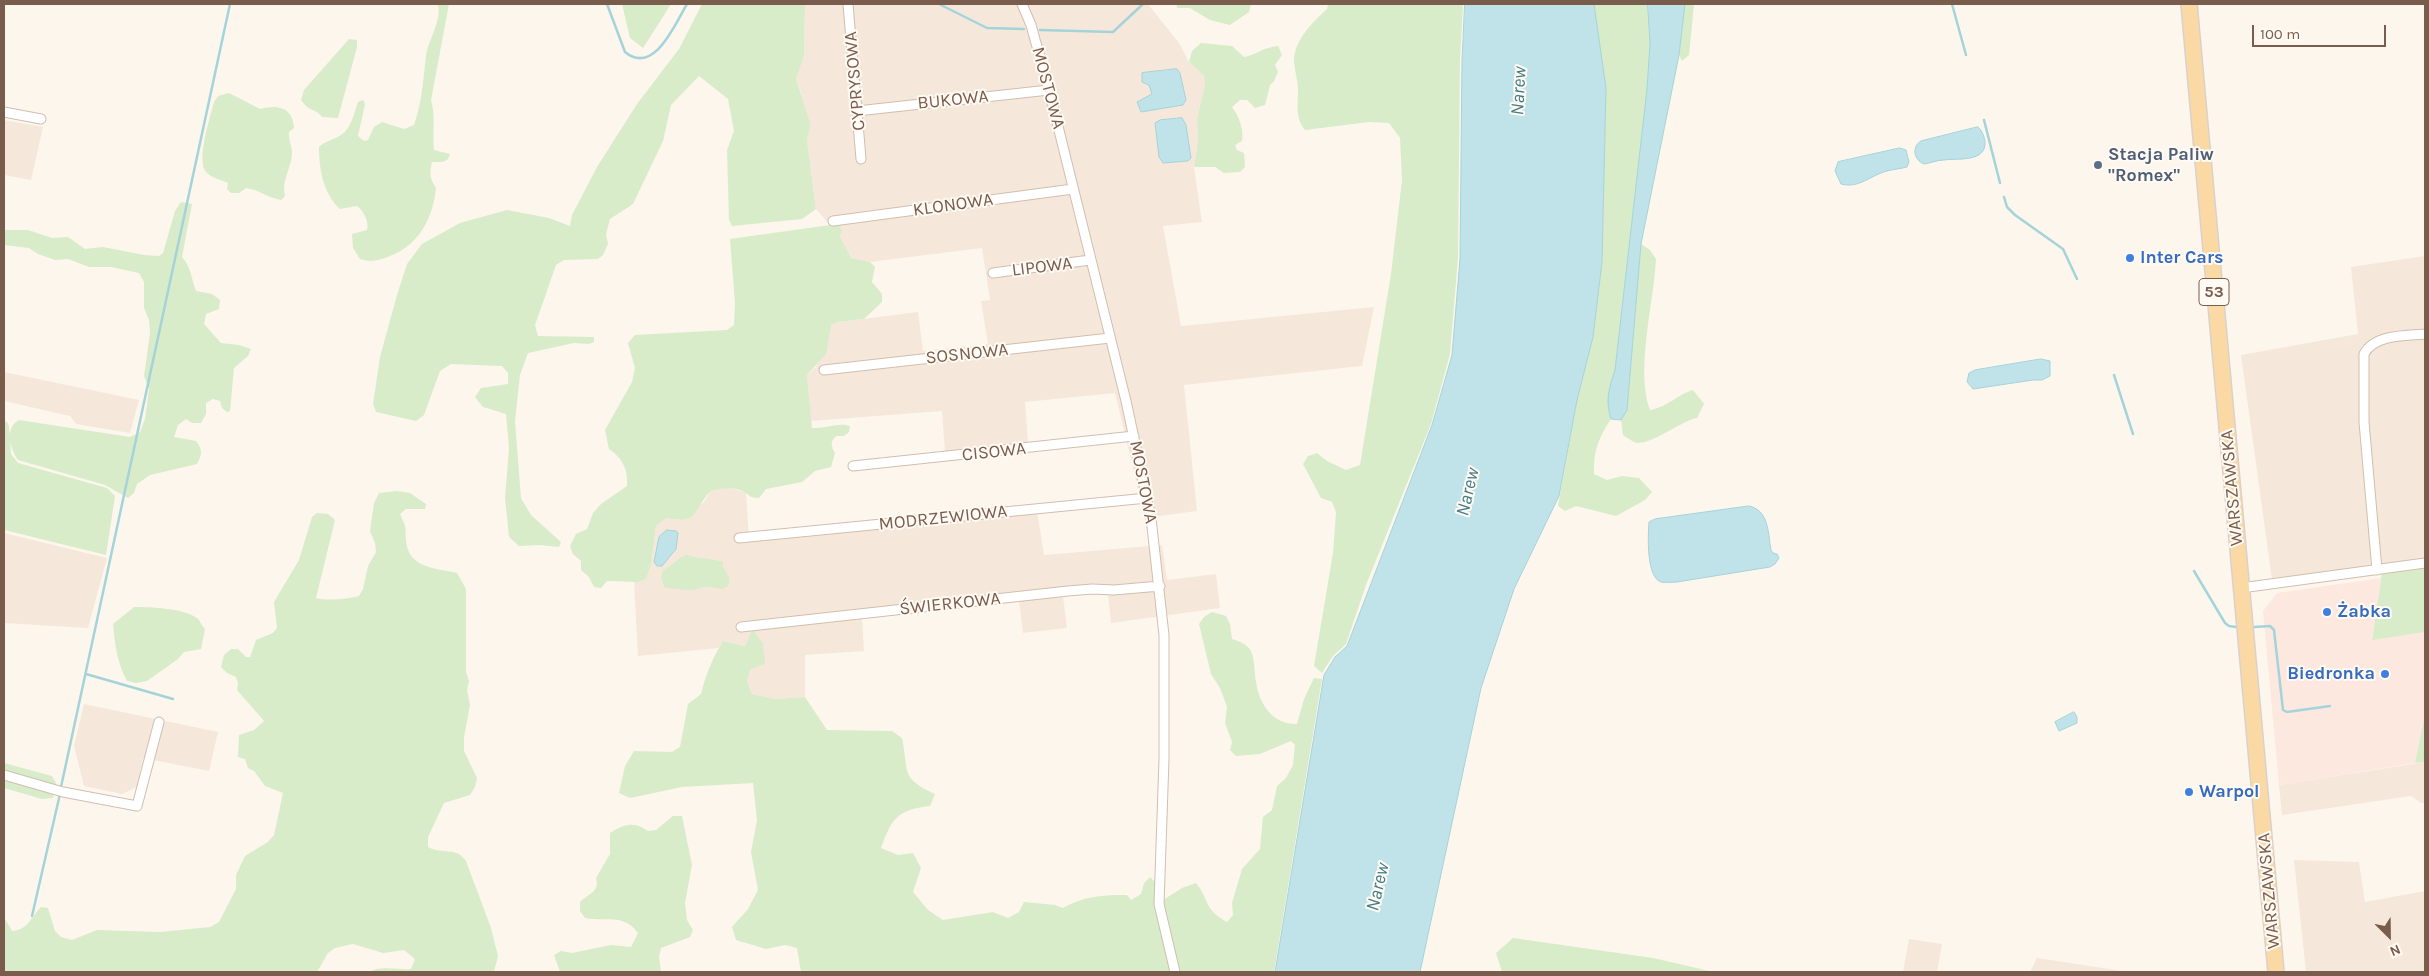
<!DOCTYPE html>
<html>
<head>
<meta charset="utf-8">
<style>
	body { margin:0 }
	#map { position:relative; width:2429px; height:976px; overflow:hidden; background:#fdf6ec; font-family:Karla,sans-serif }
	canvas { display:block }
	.frame { position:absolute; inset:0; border:5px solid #7a5c4d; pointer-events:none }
	.north { position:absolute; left:2364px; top:911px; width:50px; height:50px; -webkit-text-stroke:4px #fffaf3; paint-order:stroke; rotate:157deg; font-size:14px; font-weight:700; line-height:20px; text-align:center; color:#7a5c4d }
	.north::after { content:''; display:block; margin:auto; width:18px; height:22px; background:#7a5c4d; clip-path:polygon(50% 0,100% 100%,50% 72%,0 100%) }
	.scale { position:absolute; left:2252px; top:25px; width:134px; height:22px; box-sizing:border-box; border:2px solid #7a5c4d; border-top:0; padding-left:6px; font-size:15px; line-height:18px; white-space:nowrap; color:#7a5c4d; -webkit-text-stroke:4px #fffaf3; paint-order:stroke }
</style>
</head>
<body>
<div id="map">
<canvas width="2429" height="976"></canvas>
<div class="frame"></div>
<div class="north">N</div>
<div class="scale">100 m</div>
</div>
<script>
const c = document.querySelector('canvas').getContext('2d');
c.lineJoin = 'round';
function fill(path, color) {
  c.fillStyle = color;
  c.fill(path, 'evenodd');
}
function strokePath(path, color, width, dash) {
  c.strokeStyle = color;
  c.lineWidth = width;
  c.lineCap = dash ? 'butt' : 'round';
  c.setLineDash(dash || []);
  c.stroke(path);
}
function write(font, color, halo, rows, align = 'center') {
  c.font = font + ' Karla,sans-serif';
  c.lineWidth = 4;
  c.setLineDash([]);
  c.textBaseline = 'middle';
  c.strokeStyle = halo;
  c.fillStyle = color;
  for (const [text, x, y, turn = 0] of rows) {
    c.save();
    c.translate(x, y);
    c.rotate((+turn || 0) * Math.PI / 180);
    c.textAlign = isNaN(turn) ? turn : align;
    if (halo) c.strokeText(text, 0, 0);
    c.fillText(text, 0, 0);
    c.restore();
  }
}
fill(new Path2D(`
	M805 4H1148L1179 43 1189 62 1204 76 1205 84 1197 119 1198 140 1194 167 1202 222 1163 226 1181 326 1374 307 1362 366 1184 385 1197 511 1145 518 1115 393 1025 402 1028 443 945 453 942 411 811 421 807 375 816 367 831 325 839 322 918 312 923 351 988 344 981 301 990 300 982 248 870 262 858 261 847 255 840 237 842 231 840 225H830L816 209 807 140 811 125 796 78 804 56Z
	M4 120 43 127 31 180 4 175Z
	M2425 256V566L2273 587 2241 355 2358 334 2351 267Z
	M4 372 139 400 130 433 76 424 70 416 4 401Z
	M728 487 746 493 749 538 1037 511 1044 555 1162 545 1167 580 1216 574 1220 608 1111 623 1108 593 1063 596 1067 628 1023 633 1019 601 862 618 864 651 805 655V697L775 699 752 694 747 681 751 669 753 630 745 646 723 641 719 648 638 656 634 581 639 582 646 579 651 566 656 526 666 518 679 520 703 503 711 491Z
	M4 533 107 558 88 628 4 623Z
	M84 704 218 732 209 771 143 758 137 787 122 794 84 786 74 746Z
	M2425 762V803H2421L2411 796 2282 815 2279 785Z
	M2294 860 2359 862 2365 902 2425 891V972H2306Z
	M1909 939 1942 944 1937 972H1903Z
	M2037 958 2129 972H2030Z`), '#f5e8da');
fill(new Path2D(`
	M2381 578 2372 639 2425 632V714L2415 763 2279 785 2263 611 2277 593Z`), '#fde8e0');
fill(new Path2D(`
	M438 4H449L431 100C436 117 432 133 434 150L450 154 448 159 443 162H432C429 173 430 179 436 188 433 218 419 245 390 256 379 260 372 263 360 259L353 248 352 234 367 230C369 222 364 211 357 206L340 209C323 193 319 169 319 147 325 141 333 140 341 135 351 129 354 113 358 102L363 100 365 104 358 136 364 141 368 140 374 127 382 122 404 129 414 125C422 102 423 81 426 56 428 40 442 21 438 4Z
	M622 4H671L643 48 630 38Z
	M702 4H805L804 56 796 79 811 125 807 140 816 209 802 219 732 226 729 220 727 150 734 131 728 99 699 76 671 105 663 141 633 204 610 219 606 234 608 244 603 255 598 259 564 260 556 265 535 325 538 336 594 337V342L589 344 574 343 528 353 520 375 515 421 521 498 531 515 561 542 559 547 540 545 519 546 509 537 505 498 509 448 506 414 483 407 475 397 481 388 508 384V373L502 366 451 364 440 371 424 415 416 421 376 412 373 404 380 357 397 295 407 264 422 244 460 223 507 210 549 218 570 226 572 215 597 167 637 104 679 49Z
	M1176 4H1251L1249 12 1230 25 1210 20 1190 8H1177Z
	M1328 4H1463L1460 60 1458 258 1450 354 1431 424 1366 585 1346 644 1333 656 1322 673 1314 666 1333 553 1336 512 1332 502 1321 498 1303 464 1308 456 1317 453 1327 461 1346 470 1360 465 1391 274 1402 180 1400 138 1389 123 1369 122 1305 130C1295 118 1298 106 1298 90 1298 80 1294 69 1294 60 1295 39 1313 22 1327 9Z
	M1594 4H1648L1650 44 1647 89 1615 370C1609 388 1605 400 1611 419 1599 437 1593 451 1594 474L1607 480 1622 476 1639 478 1652 492 1645 500 1616 516 1576 506 1565 511 1558 506 1577 400 1593 337 1602 262 1606 88Z
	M1685 4H1694L1689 55 1682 61 1679 55Z
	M349 39 357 40V47L338 118 322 117C316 108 310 113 301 100L304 90Z
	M1201 43 1232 46 1244 57C1259 54 1261 48 1278 46L1282 55 1275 65 1278 72 1274 81 1270 85 1265 105 1255 108 1247 100H1240L1232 107C1239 116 1244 130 1242 141L1235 145 1237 150 1244 153 1245 167 1240 172 1224 173 1215 167H1194L1198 140 1197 119 1205 84 1204 76 1189 62 1192 51Z
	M229 93 260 109C277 104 293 107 294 128L289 132C288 140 292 145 292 152 292 168 281 180 285 196L281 200C266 197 260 190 246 188L239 193H231L227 189 228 183C222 180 211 178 206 172 196 161 210 117 214 102L218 96Z
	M181 202 192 204 182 257C191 267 191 277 196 291L212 294 220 300 219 309 206 314 204 324 221 343 239 345 251 349 248 356 234 368 230 411 227 412 222 408 220 401 213 399 206 403V414L201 423H192L186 419 178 425 174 437 196 441C203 450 202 455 197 464L150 475 137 484 134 493 128 498 105 485 18 460C10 448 4 428 19 420L130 437 140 432 145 419 149 389 144 376 150 333 149 320 144 308V282L139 273 111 267H89L68 259 55 260 38 254 29 248 4 245V230H28L52 238 68 237 85 249 103 247 144 255 159 256 163 253 175 211Z
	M830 225H840L842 231 840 237 851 258 870 262 875 267 872 282 882 294V302L864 319 839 322 831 325 826 354 807 375 812 428C825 429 838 422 850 426L849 432 844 436H836C830 442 831 446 835 453L831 467 815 471 802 482 766 489 759 498 751 497C739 486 726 487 711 491 693 508 701 525 666 518L656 526 651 566 646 579 639 582 607 581 601 588 594 587 589 577 581 570V561L573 554 570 546 576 534 587 529 593 513 601 504 627 486C628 469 623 459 609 449L605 430 632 382 635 368 628 343 635 335 727 330 734 325 735 303 730 239Z
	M1641 244 1650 250 1656 259C1654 302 1635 371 1650 410 1670 406 1676 395 1693 390L1704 404 1697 418C1680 421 1648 448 1634 442 1630 440 1626 437 1623 435L1621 420 1627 410Z
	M4 421 7 422 9 426 11 454 18 463 107 488 115 496 106 555 4 530Z
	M397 491 410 493 426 504 425 509H406L400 514C407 529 405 525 406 540 408 569 436 568 457 573L466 589V672L469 681 467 690 470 705 464 737V751L477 778 475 787 470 795 444 803 428 837V847C442 855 456 846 466 861L491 928 498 956 494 972H370C378 965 399 970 411 969L415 959 404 950 383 953 353 944 335 948 328 953 317 972H4V917L12 931C27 931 32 916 41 907L48 908 55 931 61 937 72 940 97 930 160 932 210 927 219 922 236 889V875L245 856 268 842 274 835 283 793 265 786 254 771 248 768 245 759 238 757 239 735 254 730 264 721 237 690 238 683 236 677 227 673 221 667 224 655 231 649H238L246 657H250L256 640 273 633 277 628 274 602 299 560 312 517 317 513 328 514 335 520 316 598C324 601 350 599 359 596L363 589 368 566 376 552 375 543 370 531 374 503 379 493Z
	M687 555C699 559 711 558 723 562V568C729 574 735 587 721 589 715 589 710 586 704 587 700 587 697 590 693 590 688 591 672 588 665 588L661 577 663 570C673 566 676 558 687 555Z
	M2425 566V632L2372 640 2382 572Z
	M134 607C150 607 185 608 198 619 200 621 202 626 205 629L201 649 184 652 178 659 147 681 136 683 127 681C117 663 115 645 113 624Z
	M1212 612 1226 616 1230 624 1232 639C1239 641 1247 644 1251 651 1255 660 1254 673 1256 682 1259 704 1273 725 1297 724L1304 699 1314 678 1322 679 1274 972H801L797 948 785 945 766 949 736 940 732 927 748 909 758 890 751 852 757 820 753 783 682 787 630 798 619 793 625 766 634 751 672 752 680 747 688 704 701 694C706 674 712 659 723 641L745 646 753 629 763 644 765 664 751 669 747 681 752 694 775 699 805 697 827 730 892 731 902 738C909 772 900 778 935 794L930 806C897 810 892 818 881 848L898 855 913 853 921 868 913 892 928 910 943 920 993 912 1008 918 1019 912 1024 902 1055 905 1063 908C1083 896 1104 895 1127 895L1131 900 1141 894 1144 883 1150 877 1155 882 1157 896 1163 900 1182 888 1196 883C1210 900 1203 909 1227 922L1233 915 1232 903 1242 869 1260 849 1263 817 1272 810 1277 786 1286 778 1293 765 1295 745 1291 741 1260 754 1236 756 1230 750 1232 742 1225 723 1227 707 1220 688 1211 674 1199 624 1204 617Z
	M2425 714V762L2415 763Z
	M4 763 52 776 56 783 53 798 42 799 4 788Z
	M673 816H682L692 865 685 903 687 920 693 930 690 937 661 948 659 957 661 972H560L554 955 561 951 572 953 611 945 631 947 638 933C624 913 605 922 585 918L580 911V902C589 893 600 892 596 878L610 854V833C624 824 634 821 648 831L656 830Z
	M1513 938 1653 958 1714 972H1502L1496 953Z`), '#d8ecc9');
const water = new Path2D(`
	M1465 4H1594L1606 88 1602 262 1593 337 1577 400 1559 496 1514 589 1481 688 1420 972H1275L1324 675 1335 657 1347 646 1432 425 1452 355 1460 259 1462 61Z
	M1648 4H1685L1679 55 1641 244 1627 410 1621 420 1611 419C1605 400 1609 388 1615 370L1647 89 1650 44Z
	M1177 69 1180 73 1186 100 1183 105 1141 112 1137 102 1152 94 1149 85 1142 82V73Z
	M1182 118 1186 125 1191 158 1188 161 1163 163 1159 157 1155 123 1160 120Z
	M1978 127C1982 130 1984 136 1985 141 1987 163 1957 158 1944 160 1937 160 1931 163 1924 164 1914 160 1911 147 1921 141Z
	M1900 148 1906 150 1909 162 1907 167C1900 169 1894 169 1887 171 1871 175 1859 189 1841 184L1835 171 1838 162Z
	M2041 359 2050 361V376L2042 380H2033L1973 389 1967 382 1969 373 1975 370Z
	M1749 506C1769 510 1768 533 1771 550L1773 553 1777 554 1779 558 1775 564 1770 567 1677 582C1672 582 1665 583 1661 582 1646 577 1648 535 1649 522L1655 519Z
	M667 530 676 531 678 533 676 549 662 566H657L654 562 659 537Z
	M2074 712 2077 717V723L2059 731 2055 722Z`);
fill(water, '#bfe3e8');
strokePath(water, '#a5d3da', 1);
strokePath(new Path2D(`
	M607 4 625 52C654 76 675 24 687 4
	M939 4 987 28 1024 29
	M1952 4 1966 55
	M1040 30 1113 32 1143 4
	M1984 120 2000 183
	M2004 197 2007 207 2015 215 2063 249 2077 279
	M2114 375 2133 434
	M2194 571 2225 623 2229 626 2236 627
	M2254 627 2270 626 2274 630 2283 710 2287 712 2330 706
	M86 674 173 699
	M2425 756V753
	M61 787 230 4
	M32 916 60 794`), '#a5d3da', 2.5);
const street = new Path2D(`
	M848 4 861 159
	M1022 4 1031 25 1049 90 1126 401 1151 518 1164 635V759L1159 904 1175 972
	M857 111 1049 90
	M4 112 41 119
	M833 221 1073 189
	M993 273 1090 260
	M824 370 1110 338
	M853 466 1134 436
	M739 538 1147 498
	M2377 570 2364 422V354C2374 334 2406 336 2425 334
	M2241 588 2425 563
	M741 627 1068 591 1092 589 1114 590 1160 586
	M4 775 63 792 137 806 159 722`);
const primary = new Path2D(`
	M2189 4 2276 972`);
strokePath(street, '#d1beb0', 11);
strokePath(primary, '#dad1cd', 18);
strokePath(street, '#fff', 9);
strokePath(primary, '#fbd9a5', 15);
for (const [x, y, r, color] of [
	[2098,165,5,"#5c6f8a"],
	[2130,258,5,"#3f7fe0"],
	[2327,612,5,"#3f7fe0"],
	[2385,674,5,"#3f7fe0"],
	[2189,792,5,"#3f7fe0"]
]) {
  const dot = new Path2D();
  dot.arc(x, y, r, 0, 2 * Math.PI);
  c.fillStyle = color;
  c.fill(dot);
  strokePath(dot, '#fffaf3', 2);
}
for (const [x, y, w] of [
	[2214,292,30]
]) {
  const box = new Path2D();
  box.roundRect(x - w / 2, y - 13.5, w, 27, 4);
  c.fillStyle = '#fffaf3';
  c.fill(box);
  strokePath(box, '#7a5c4d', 1);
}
write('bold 16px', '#7a5c4d', null, [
	["53",2214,292]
]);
write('18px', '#7a5c4d', '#fffaf3', [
	["CYPRYSOWA",855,81,-95],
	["MOSTOWA",1048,88,75],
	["BUKOWA",953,100,-6],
	["KLONOWA",953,205,-8],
	["LIPOWA",1042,267,-7],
	["SOSNOWA",967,354,-6],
	["CISOWA",994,452,-6],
	["MOSTOWA",1143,482,79],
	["WARSZAWSKA",2232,488,-95],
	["MODRZEWIOWA",943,518,-6],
	["ŚWIERKOWA",950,604,-6],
	["WARSZAWSKA",2269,891,-95]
]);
write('bold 18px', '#4e5e75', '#fffaf3', [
	["Stacja Paliw",2108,155],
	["\"Romex\"",2108,176]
], 'left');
write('bold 18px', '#366cbe', '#fffaf3', [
	["Inter Cars",2140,258],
	["Żabka",2337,612],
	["Biedronka",2375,674,"right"],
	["Warpol",2199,792]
], 'left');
write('italic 19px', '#437c86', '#fffaf3', [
	["Narew",1519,91,-87],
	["Narew",1468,492,-77],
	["Narew",1378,887,-77]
]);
</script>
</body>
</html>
